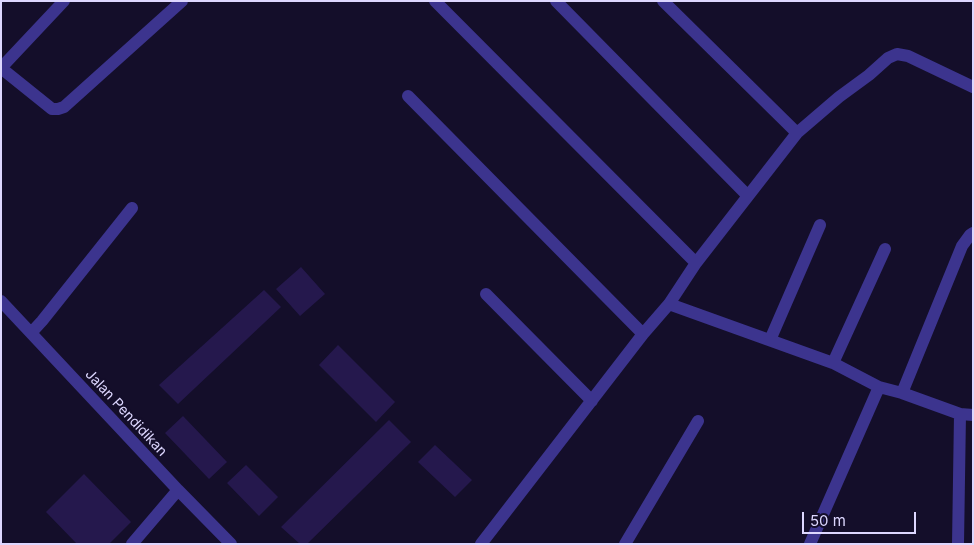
<!DOCTYPE html>
<html>
<head>
<meta charset="utf-8">
<style>
	body { margin:0 }
	#map { position:relative; width:974px; height:545px; overflow:hidden; background:#140e2a; font-family:Inter,sans-serif }
	canvas { display:block }
	.frame { position:absolute; inset:0; border:2px solid #ddd7ff; pointer-events:none }
	.scale { position:absolute; left:802px; top:512px; width:114px; height:22px; box-sizing:border-box; border:2px solid #ddd7ff; border-top:0; padding-left:6px; font-size:15px; line-height:18px; white-space:nowrap; color:#ddd7ff; -webkit-text-stroke:4px #140e2a; paint-order:stroke }
</style>
</head>
<body>
<div id="map">
<canvas width="974" height="545"></canvas>
<div class="frame"></div>
<div class="scale">50 m</div>
</div>
<script>
const c = document.querySelector('canvas').getContext('2d');
c.lineJoin = 'round';
function fill(path, color) {
  c.fillStyle = color;
  c.fill(path, 'evenodd');
}
function strokePath(path, color, width, dash) {
  c.strokeStyle = color;
  c.lineWidth = width;
  c.lineCap = dash ? 'butt' : 'round';
  c.setLineDash(dash || []);
  c.stroke(path);
}
function write(font, color, halo, rows, align = 'center') {
  c.font = font + ' Inter,sans-serif';
  c.lineWidth = 4;
  c.setLineDash([]);
  c.textBaseline = 'middle';
  c.strokeStyle = halo;
  c.fillStyle = color;
  for (const [text, x, y, turn = 0] of rows) {
    c.save();
    c.translate(x, y);
    c.rotate((+turn || 0) * Math.PI / 180);
    c.textAlign = isNaN(turn) ? turn : align;
    if (halo) c.strokeText(text, 0, 0);
    c.fillText(text, 0, 0);
    c.restore();
  }
}
fill(new Path2D(`
	M301 267 325 294 300 316 276 289Z
	M264 290 281 307 178 404 159 385Z
	M338 345 395 402 376 422 319 365Z
	M183 416 227 462 209 479 165 433Z
	M389 420 411 442 307 544H300L281 527Z
	M435 445 472 480 455 497 418 462Z
	M246 465 278 497 259 516 227 483Z
	M84 474 131 522 109 544H77L46 512Z`), '#25184d');
strokePath(new Path2D(`
	M435 1 696 263
	M556 1 748 196
	M663 1 797 133
	M1 68 52 109H58L64 107 182 1
	M1 68 64 1
	M408 96 643 334
	M486 294 592 401
	M1 301 178 490 231 544
	M669 304 833 363 879 387 902 393 960 414 973 415
	M31 333 42 321 132 208
	M770 340 820 225
	M833 363 885 249
	M902 393 962 246 970 235 973 233
	M132 544 178 490
	M481 544 643 334 669 304 696 263 797 133 839 97 869 75 888 58 897 54 908 56 973 87
	M625 544 698 421
	M810 544 879 387
	M958 544 960 414`), '#3c348e', 12);
write('14px', '#ddd7ff', '#140e2a', [
	["Jalan Pendidikan",126,413,47]
]);
</script>
</body>
</html>
